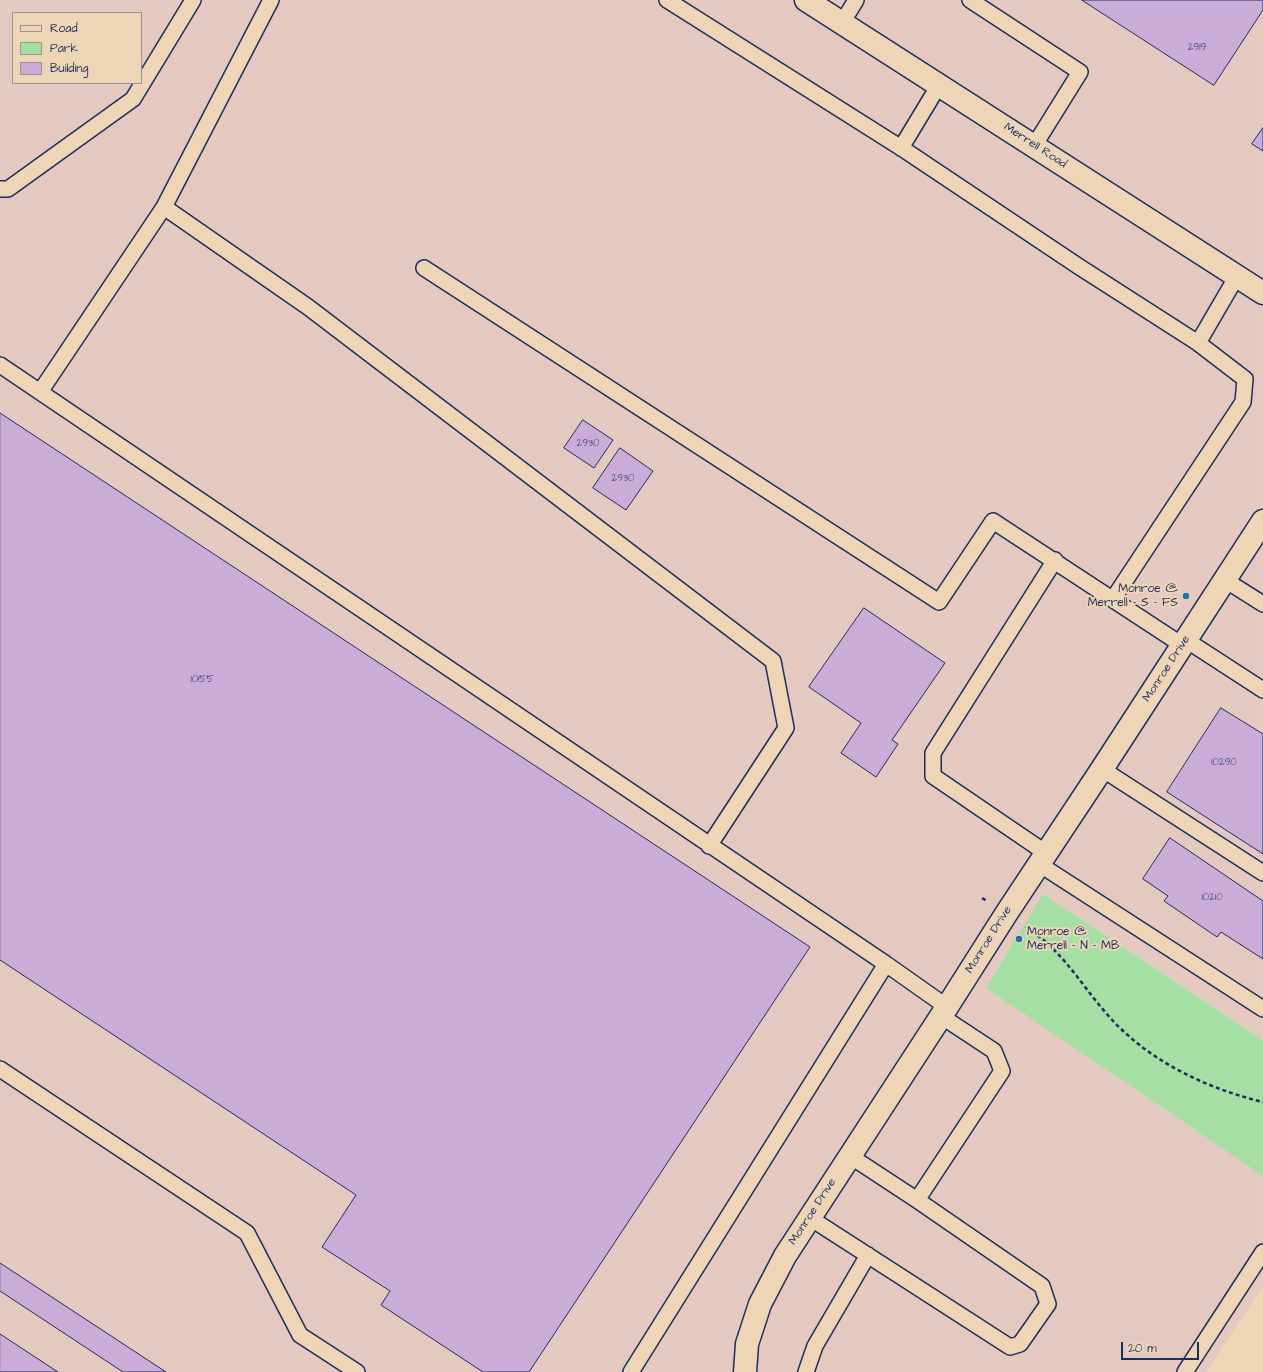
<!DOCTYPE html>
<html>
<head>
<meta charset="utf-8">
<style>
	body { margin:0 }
	#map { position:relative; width:1263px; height:1372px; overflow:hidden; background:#eed5b6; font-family:"Architects Daughter",sans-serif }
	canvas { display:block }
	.legend { position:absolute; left:12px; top:12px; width:130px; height:72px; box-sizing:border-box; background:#eed5b6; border:1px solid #9a9393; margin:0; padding:5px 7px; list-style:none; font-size:12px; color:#1b2f5e }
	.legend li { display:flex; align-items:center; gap:8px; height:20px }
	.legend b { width:20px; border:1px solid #9a9393 }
	.scale { position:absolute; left:1121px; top:1342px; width:78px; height:18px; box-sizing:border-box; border:2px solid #1b2f5e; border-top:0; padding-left:5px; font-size:12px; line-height:14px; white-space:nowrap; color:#1b2f5e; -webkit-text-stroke:3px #eed5b6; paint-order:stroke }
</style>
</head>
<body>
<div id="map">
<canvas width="1263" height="1372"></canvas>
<ul class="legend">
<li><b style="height:5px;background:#eed5b6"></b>Road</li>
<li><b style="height:11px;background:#a5dfa4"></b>Park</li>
<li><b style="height:11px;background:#cbacd7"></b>Building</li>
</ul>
<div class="scale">20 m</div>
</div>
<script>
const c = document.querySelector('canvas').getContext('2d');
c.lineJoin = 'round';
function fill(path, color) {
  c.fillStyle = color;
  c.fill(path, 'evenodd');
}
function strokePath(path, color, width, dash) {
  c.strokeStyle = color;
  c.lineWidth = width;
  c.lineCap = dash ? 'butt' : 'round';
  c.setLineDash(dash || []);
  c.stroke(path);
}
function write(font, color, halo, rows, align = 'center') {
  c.font = font + ' "Architects Daughter",sans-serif';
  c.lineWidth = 4;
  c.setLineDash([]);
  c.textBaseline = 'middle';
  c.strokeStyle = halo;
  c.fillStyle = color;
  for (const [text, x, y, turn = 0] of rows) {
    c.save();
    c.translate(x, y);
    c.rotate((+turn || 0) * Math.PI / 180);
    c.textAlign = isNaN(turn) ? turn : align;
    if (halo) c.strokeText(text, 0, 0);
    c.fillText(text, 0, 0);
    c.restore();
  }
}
fill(new Path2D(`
	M0 0H1263V1040L1043 894 986 988 1263 1176V1286L1206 1372H0ZM13 13H141V83H13Z`), '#e4c9c0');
fill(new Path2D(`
	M1043 894 1263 1040V1176L986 988Z`), '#a5dfa4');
const building = new Path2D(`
	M1082 0H1263V10L1214 85Z
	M1263 128V151L1252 144Z
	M0 413 810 947 529 1372H483L381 1305 390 1291 322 1247 356 1195 0 960Z
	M583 420 613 440 594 468 564 448Z
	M620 448 653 471 626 510 593 488Z
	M864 608 945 663 892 740 898 744 876 777 841 753 861 723 809 687Z
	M1221 708 1263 734V854L1167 792Z
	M1170 838 1263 901V959L1221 932 1217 937 1164 901 1168 896 1143 879Z
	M0 1263 166 1372H123L0 1291Z
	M0 1334 58 1372H0Z`);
fill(building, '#cbacd7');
strokePath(building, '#1b2f5e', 1);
const lane = new Path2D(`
	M667 0 906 151 1078 266 1198 343 1237 276
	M970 0 1080 72 1034 146
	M842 23 856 0
	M901 148 939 85
	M0 189H8L133 99 193 0
	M164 207 271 0
	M424 268 939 602 993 521 1182 645
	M0 365 886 964 631 1372
	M40 392 164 207 308 307 773 661 786 728 709 846
	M1225 580 1263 604
	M1113 599 1243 402 1245 379 1198 343
	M1186 640 1263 690
	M1102 769 1263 873
	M1046 853 933 776V753L1055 560
	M1039 864 1263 1009
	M886 964 947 1007
	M0 1069 247 1233 300 1335 357 1372
	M917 1200 1002 1071 994 1051 941 1016
	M810 1218 1010 1347 1020 1344 1048 1304 1042 1286 917 1200 850 1156
	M806 1372 815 1346 868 1255
	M1185 1372 1263 1252`);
const street = new Path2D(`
	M745 1372 747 1344 760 1304 785 1256 947 1007 1006 914 1102 769 1263 521`);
const secondary = new Path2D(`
	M806 0 1263 293`);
strokePath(lane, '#1b2f5e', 18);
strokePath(street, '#1b2f5e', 25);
strokePath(secondary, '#1b2f5e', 25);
strokePath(new Path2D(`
	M982 898 987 901
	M1026 927C1063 951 1079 982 1106 1013 1146 1060 1205 1088 1263 1102`), '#1b2f5e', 2.5, [4, 3]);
strokePath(lane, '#eed5b6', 15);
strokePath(street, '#eed5b6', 22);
strokePath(secondary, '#eed5b6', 22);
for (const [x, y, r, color] of [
	[1186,596,4,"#1f6fb2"],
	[1019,939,4,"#1f6fb2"]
]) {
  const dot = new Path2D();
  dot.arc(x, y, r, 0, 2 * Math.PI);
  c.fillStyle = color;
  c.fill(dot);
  strokePath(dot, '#eed5b6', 1.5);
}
write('10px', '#474e7c', null, [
	["2919",1197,48],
	["2930",588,444],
	["2930",623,479],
	["10155",202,680],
	["10290",1224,763],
	["10210",1212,898]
]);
write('12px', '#1b2f5e', '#eed5b6', [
	["Merrell Road",1035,146,33],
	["Monroe Drive",1167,669,-57],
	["Monroe Drive",989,940,-58],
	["Monroe Drive",813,1212,-57]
]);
write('12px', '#1b2f5e', '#eed5b6', [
	["Monroe @",1178,589],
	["Merrell - S - FS",1178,603],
	["Monroe @",1027,932,"left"],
	["Merrell - N - MB",1027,946,"left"]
], 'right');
</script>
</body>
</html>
